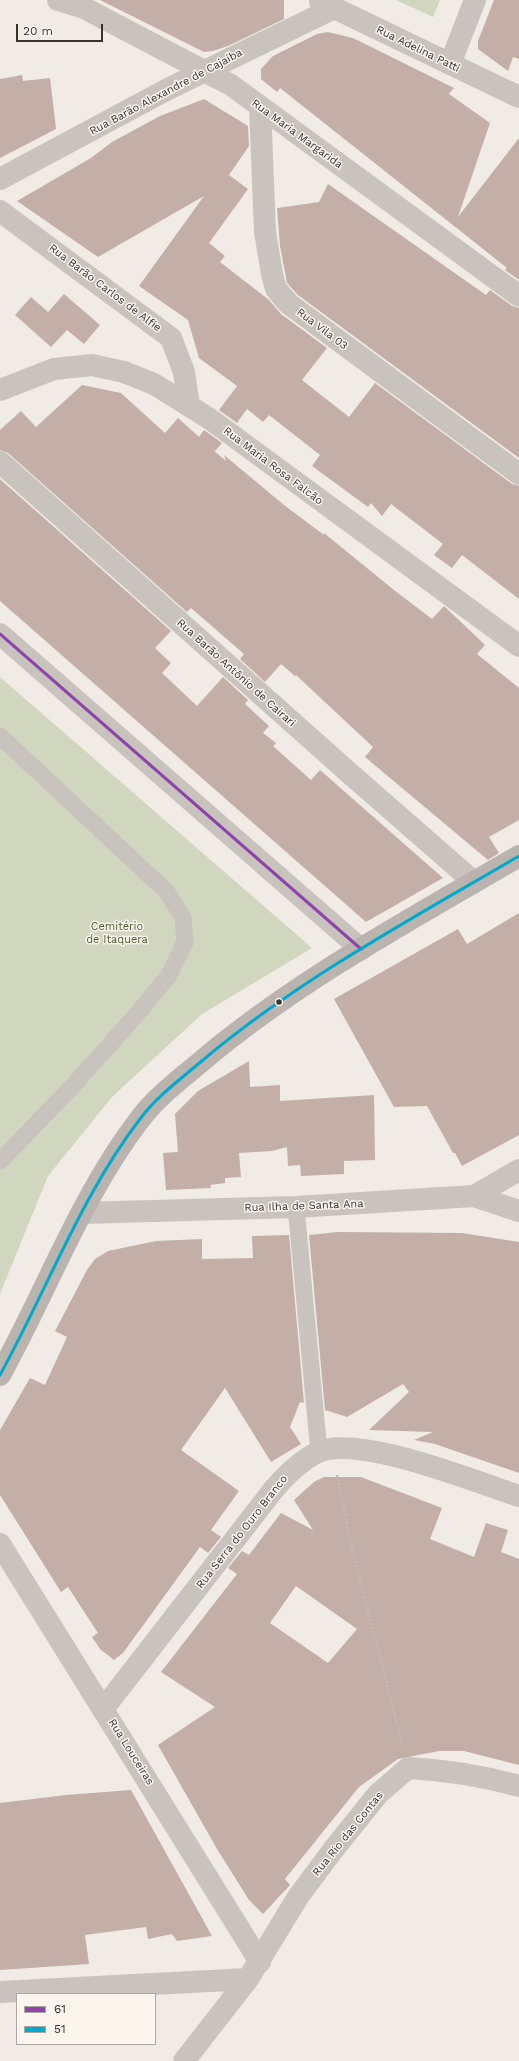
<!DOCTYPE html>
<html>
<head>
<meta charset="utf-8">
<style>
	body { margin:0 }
	#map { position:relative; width:519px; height:2061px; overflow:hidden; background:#f0ebe5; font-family:"Work Sans",sans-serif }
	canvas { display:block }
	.legend { position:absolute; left:16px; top:1993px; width:140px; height:52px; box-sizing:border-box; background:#fbf5ee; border:1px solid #aea6a0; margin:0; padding:5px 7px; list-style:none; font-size:12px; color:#3b302b }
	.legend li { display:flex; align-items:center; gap:8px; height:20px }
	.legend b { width:20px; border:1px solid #aea6a0 }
	.scale { position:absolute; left:16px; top:24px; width:87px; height:18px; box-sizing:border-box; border:2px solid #3b302b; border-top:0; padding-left:5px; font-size:12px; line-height:14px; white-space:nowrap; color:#3b302b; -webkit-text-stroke:3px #fbf5ee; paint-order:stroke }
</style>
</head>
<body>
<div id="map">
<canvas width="519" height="2061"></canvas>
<ul class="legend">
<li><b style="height:5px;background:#8e44ad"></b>61</li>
<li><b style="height:5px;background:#00a9ce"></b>51</li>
</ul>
<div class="scale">20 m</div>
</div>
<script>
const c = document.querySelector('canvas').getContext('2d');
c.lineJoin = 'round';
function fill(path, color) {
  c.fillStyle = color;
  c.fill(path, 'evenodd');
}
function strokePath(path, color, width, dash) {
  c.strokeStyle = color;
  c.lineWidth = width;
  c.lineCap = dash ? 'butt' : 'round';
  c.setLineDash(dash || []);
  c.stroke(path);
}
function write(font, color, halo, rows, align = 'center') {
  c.font = font + ' "Work Sans",sans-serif';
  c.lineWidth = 3;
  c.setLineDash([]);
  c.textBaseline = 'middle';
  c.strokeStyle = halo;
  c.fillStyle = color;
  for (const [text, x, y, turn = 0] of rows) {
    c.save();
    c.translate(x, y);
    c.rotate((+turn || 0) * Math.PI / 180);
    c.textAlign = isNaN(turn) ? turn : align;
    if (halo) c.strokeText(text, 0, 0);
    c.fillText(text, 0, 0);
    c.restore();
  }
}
fill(new Path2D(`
	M396 0H440L433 17Z
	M0 677 312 948 202 1014 112 1097 48 1176 0 1294Z`), '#d1d6bf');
fill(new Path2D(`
	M100 0H284V19L228 46 213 51 204 52Z
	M494 0H519V59L513 57 508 71 478 49V41Z
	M328 32 353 38 454 88 449 94 490 123 458 217 519 138V280L505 270 507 268 280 88 277 92 261 79V69L273 56 317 34Z
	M22 75 23 81 50 78 56 129 0 158V79Z
	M204 99 248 126 249 146 229 175 248 189 209 243 225 256 220 262 269 300 281 314 327 348 302 380 349 417 375 383 512 484 519 486V599L462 555 452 568 434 555 443 544 391 504 382 516 371 503 368 507 312 466 320 455 269 415 263 422 247 409 237 423 219 410 237 386 199 358 188 320 139 286 204 196 98 257 17 201 91 158 112 142 160 116Z
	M328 184 486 295 490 290 512 306 519 308V458L298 295 287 283 280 246 277 208 319 202Z
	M64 294 100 325 84 344 67 330 51 347 15 315 31 297 48 312Z
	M82 385 121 393 165 433 178 418 199 437 204 430 222 443 215 451 212 449 226 461 224 455 284 505 324 535V533L394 590 432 619 444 606 485 645 477 654 519 688V820L489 837 499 853 488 860 365 757 373 747 296 675 295 676 281 664 265 682 240 659 244 654 191 608 187 612 8 453 0 450V430L21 411 36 427Z
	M0 479 171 631 155 648 171 663 162 673 197 706 223 677 248 700 245 704 269 726 263 733 276 743 273 746 311 780 320 770 443 878 366 922 0 601Z
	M519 913V1135L462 1166 455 1153H453L427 1106 394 1107 334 999 458 929 467 944Z
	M249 1061 250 1087 280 1085V1101L374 1095 375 1160 344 1161V1174L301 1176 300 1165 288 1166 287 1147 272 1151 239 1153 241 1177 225 1178V1183L210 1185 211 1188 166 1190 163 1153 178 1152 175 1114 198 1091Z
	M338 1232 462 1233 519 1242V1473L435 1444 414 1440 433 1432 369 1430 409 1392 403 1384 347 1417 325 1410 309 1235Z
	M289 1235 304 1403 300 1402 290 1427 301 1444 271 1462 225 1388 181 1450 239 1491 211 1530 221 1537 208 1553 200 1547 123 1653 114 1660 100 1649 92 1637 98 1633 68 1587 61 1592 0 1495V1430L30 1378 45 1385 67 1337 55 1331 87 1270 95 1259 108 1251 156 1241 202 1239V1259L253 1258 252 1236Z
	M324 1477H361L442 1508 430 1539 474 1557 486 1523 508 1530 501 1552 519 1559V1765L464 1751H439L398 1759 359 1787 285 1879 290 1885 263 1914 249 1900 217 1849 158 1745 215 1707 161 1672 237 1574 228 1568 242 1551 249 1555 281 1513 313 1530 294 1500 314 1482ZM296 1586 357 1629 328 1663 270 1623Z
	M131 1790 212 1936 177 1941 172 1934 148 1939 146 1927 85 1935 89 1964 0 1970V1803L66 1795Z`), '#c3afa7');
strokePath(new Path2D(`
	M337 1475 352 1549 402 1743`), '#c2bbb6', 2.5, [2, 2]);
strokePath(new Path2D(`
	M0 736 166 891 183 917 185 942 169 975 137 1014 71 1088 0 1161
	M296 1207 319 1452`), '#c9c3be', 17);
strokePath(new Path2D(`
	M58 0 84 8 231 85 519 296
	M320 1 519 97
	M450 64 475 0
	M260 107 265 232 272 274 276 289 289 304 519 474
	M0 179 168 89 334 8
	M0 211 171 338 184 372 189 406
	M0 390 54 369 92 365 124 372 154 384 210 419 519 646
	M0 462 347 771 474 882
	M0 634 361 949
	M474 1196 519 1211
	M82 1213 296 1207 474 1196 519 1170
	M0 1544 260 1962
	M104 1708 274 1489C287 1474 300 1461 318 1452 358 1434 476 1482 519 1496
	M0 1992 248 1979
	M184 2061 248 1979 298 1897 333 1850 378 1794 408 1768C446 1770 483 1776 519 1786`), '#c9c3be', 22);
strokePath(new Path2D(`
	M0 1375C46 1292 82 1194 140 1119 157 1096 182 1078 203 1060 298 980 413 918 519 856`), '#bab3ae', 22);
strokePath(new Path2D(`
	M0 634 361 949`), '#8e44ad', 3);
strokePath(new Path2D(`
	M0 1375C46 1292 82 1194 140 1119 157 1096 182 1078 203 1060 298 980 413 918 519 856`), '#00a9ce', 3);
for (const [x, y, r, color] of [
	[279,1002,3.5,"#3b302b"]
]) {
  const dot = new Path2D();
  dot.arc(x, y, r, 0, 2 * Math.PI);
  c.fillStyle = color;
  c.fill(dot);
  strokePath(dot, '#fbf5ee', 1.5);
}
write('11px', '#3b302b', '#fbf5ee', [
	["Rua Adelina Patti",418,49,26],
	["Rua Barão Alexandre de Cajaíba",166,92,-28],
	["Rua Maria Margarida",297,134,36],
	["Rua Barão Carlos de Alfie",105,288,37],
	["Rua Vila 03",322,329,37],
	["Rua Maria Rosa Falcão",273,466,37],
	["Rua Barão Antônio de Cairari",236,673,42],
	["Rua Ilha de Santa Ana",304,1206,-2],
	["Rua Serra do Ouro Branco",242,1532,-52],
	["Rua Louceiras",131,1752,58],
	["Rua Rio das Contas",348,1834,-51]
]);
write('11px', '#4a5a2e', '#fbf5ee', [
	["Cemitério",117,927],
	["de Itaquera",117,940]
]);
</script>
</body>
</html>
